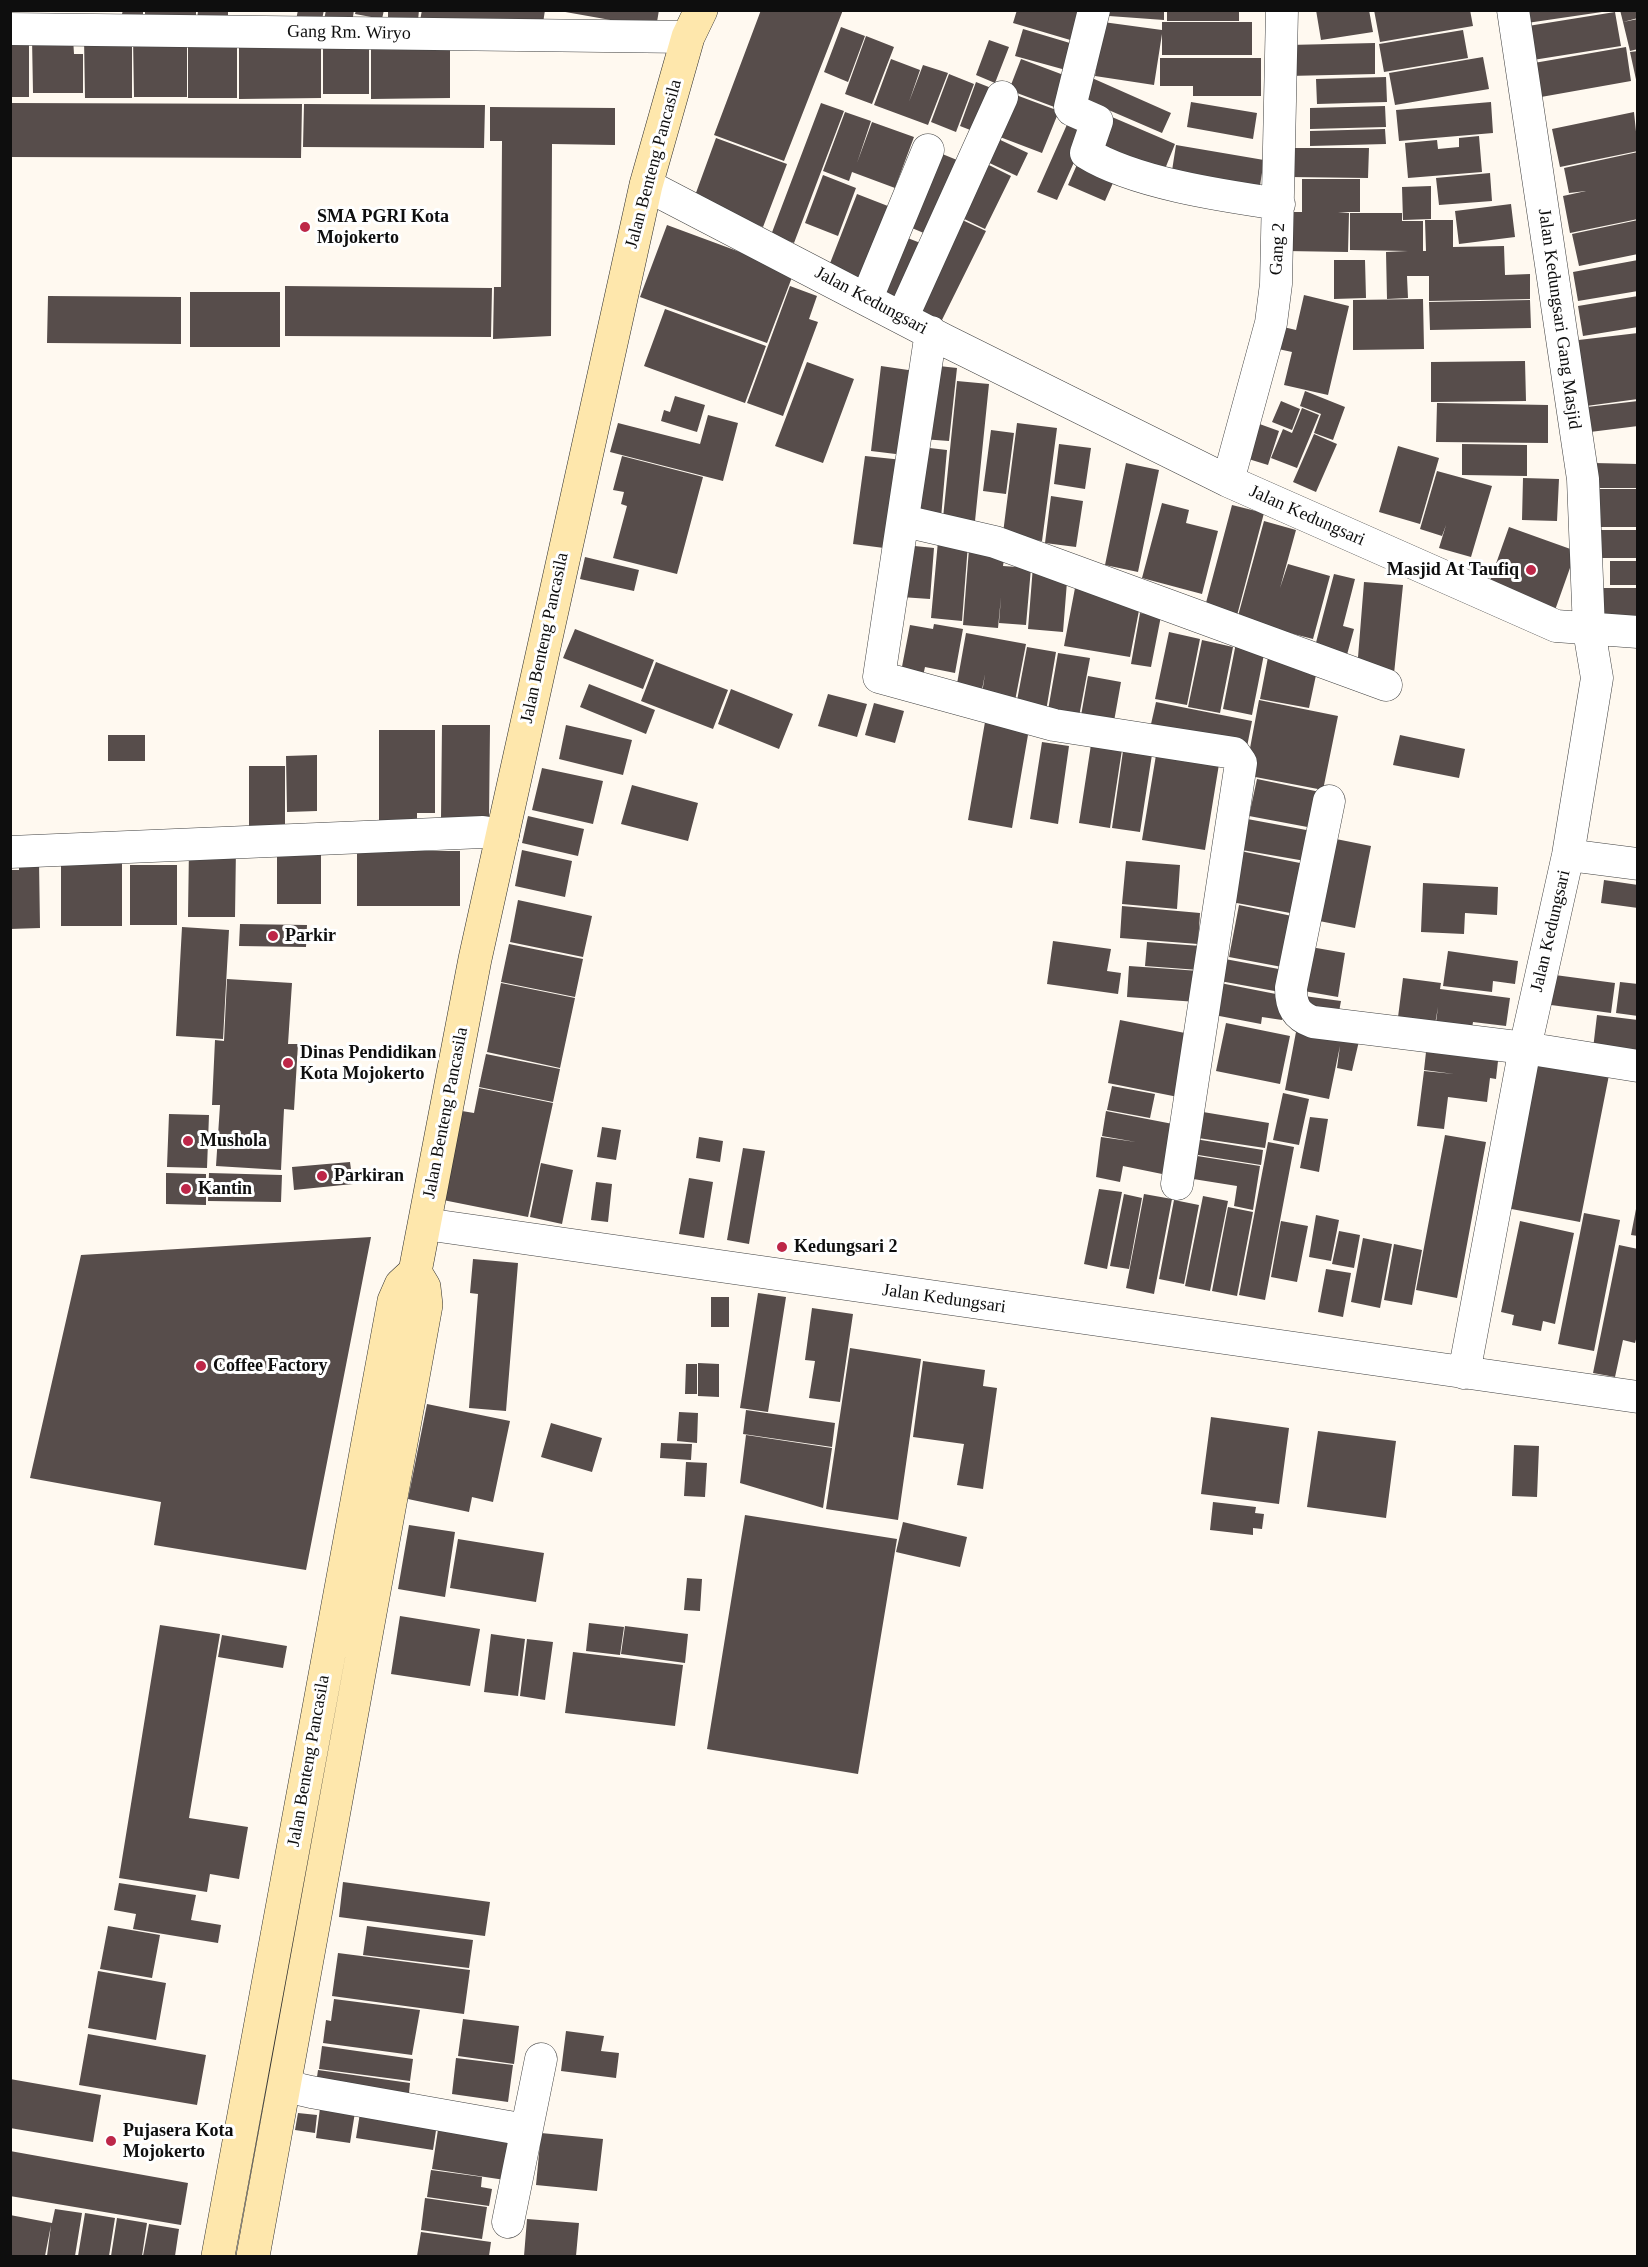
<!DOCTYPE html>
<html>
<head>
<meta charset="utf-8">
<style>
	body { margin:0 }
	#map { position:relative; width:1648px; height:2267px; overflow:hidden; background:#fff9f0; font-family:"Times New Roman",serif }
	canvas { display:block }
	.frame { position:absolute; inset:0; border:12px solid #0e0e0e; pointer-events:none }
</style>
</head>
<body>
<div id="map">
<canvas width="1648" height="2267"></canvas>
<div class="frame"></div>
</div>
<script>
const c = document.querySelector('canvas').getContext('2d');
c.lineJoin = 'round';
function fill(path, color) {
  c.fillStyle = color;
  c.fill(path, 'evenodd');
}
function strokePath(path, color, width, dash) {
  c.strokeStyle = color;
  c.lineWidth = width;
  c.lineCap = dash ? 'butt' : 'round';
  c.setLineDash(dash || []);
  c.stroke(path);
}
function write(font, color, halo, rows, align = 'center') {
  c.font = font + ' "Times New Roman",serif';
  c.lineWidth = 6;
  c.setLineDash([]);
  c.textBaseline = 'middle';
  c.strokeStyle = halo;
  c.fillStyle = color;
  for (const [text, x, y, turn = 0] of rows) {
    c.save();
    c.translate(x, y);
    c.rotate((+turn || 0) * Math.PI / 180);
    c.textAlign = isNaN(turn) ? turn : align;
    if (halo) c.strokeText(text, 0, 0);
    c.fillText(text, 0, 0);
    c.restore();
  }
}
fill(new Path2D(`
	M123 10H143V15L122 14Z
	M145 10H196V18L145 17Z
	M198 10H228V23L197 22Z
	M298 10H324L321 24 296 20Z
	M326 10H354L351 30 323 25Z
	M356 10H384L382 19 355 14Z
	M388 10H419L418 21 388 19Z
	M422 10H545L542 30 419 26Z
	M554 10H659L656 28Z
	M761 10H843L784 161 714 135Z
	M1017 10H1086L1077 42 1013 23Z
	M1109 10H1164V20L1109 16Z
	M1167 10H1239V21H1167Z
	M1316 10H1369L1373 32 1321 40Z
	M1374 10H1470L1473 26 1380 42Z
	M1525 10H1602V12L1527 23Z
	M1620 10H1638V18L1623 22Z
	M1615 12 1621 46 1533 60 1528 26Z
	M1638 19V49L1630 51 1623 22Z
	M1103 22 1162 30V22H1252V55H1162V34L1154 85 1095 76Z
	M841 27 865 36 848 82 824 72Z
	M1023 29 1080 46 1073 72 1015 56Z
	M1463 30 1468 58 1384 72 1379 44Z
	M132 36V98H85L84 37Z
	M237 36V98H188V37Z
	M866 36 894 47 872 104 845 94Z
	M133 37H187V97H134Z
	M32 38H73L74 54H83V93H33Z
	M989 40 1009 47 995 83 976 75Z
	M10 41H29V97H10Z
	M371 41H450V98L371 99Z
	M323 42H369V94H323Z
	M1375 43V74L1288 76V45Z
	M321 45V98L239 99V46Z
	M1626 47 1631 81 1541 97 1534 63Z
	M1638 51V84H1637L1630 52Z
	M1483 57 1489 89 1395 105 1389 73Z
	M1160 58H1261V96H1193V86H1160Z
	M891 59 920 70 909 102 923 65 948 73 928 125 874 105Z
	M1021 59 1069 77 1057 108 1009 90Z
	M949 74 974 84 956 132 931 122Z
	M1386 77 1387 102 1317 104 1316 79Z
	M1092 78 1171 113 1162 133 1083 99Z
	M976 82 999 91 983 135 960 126Z
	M1016 95 1059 111 1042 153 1000 137Z
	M1191 102 1257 113 1253 139 1187 127Z
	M1491 102 1493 133 1399 141 1396 110Z
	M10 103 302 104 301 158 10 157Z
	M821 103 844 111 794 243 771 235Z
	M304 104 485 105 484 148 303 147Z
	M1385 106 1386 127 1310 129V108Z
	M490 107 615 108V145L552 144 551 336 493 339 494 287H501L502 141H490Z
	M845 112 871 121 857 163 872 122 914 137 895 188 852 172 849 181 823 171Z
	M1634 112 1638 151 1560 167 1552 129Z
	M1112 117 1175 144 1163 174 1099 146Z
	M1069 120 1089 129 1057 200 1037 192Z
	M1385 129 1386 144 1310 146V131Z
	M992 136 1028 153 1017 176 981 159Z
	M1479 136 1482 172 1408 178 1405 143 1437 140 1438 149 1459 147V138Z
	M716 138 787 164 763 227 693 201Z
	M1176 145 1264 160 1259 192 1171 177Z
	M1290 148H1369L1368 178 1290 177Z
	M935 151 957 160 926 234 905 225Z
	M1638 152V219L1570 233 1563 196 1586 191 1569 193 1564 168Z
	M1079 160 1116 176 1105 201 1068 185Z
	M983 162 1011 176 985 229 956 215Z
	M1490 173 1492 201 1439 205 1436 178Z
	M823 175 856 188 838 236 805 223Z
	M1302 179H1360V212H1338L1349 213 1348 252 1286 251V212H1302Z
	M1431 186V219L1403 220 1402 187Z
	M857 194 893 208 863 285 827 271Z
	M1511 204 1515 237 1459 244 1455 211Z
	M1350 213H1402V221H1423V251H1426L1425 220H1453V247L1504 246 1505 275 1530 274V299L1429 301V276H1407L1408 298 1387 299 1386 252 1408 251 1350 250Z
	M958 218 986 231 938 328 911 314Z
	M1638 220V254L1579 266 1572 234Z
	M667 225 794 272 767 343 640 297Z
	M900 235 923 244 899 302 876 293Z
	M1334 260H1365L1366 298 1334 299Z
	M1638 260V291L1578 301 1573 272Z
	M285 286 492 288 491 337 285 336Z
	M790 286 817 296 809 319 818 322 783 416 747 403Z
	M190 292H280V347H190Z
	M1304 295 1349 306 1328 395 1284 385 1292 352 1269 347 1275 325 1296 330Z
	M48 296 181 297V344L47 343Z
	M1638 296V327L1583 336 1578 306Z
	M1423 299 1424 349 1353 350V300Z
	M1530 300 1531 328 1430 330 1429 302Z
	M665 309 766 346 745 403 644 366Z
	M1638 333V399L1579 407 1570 341Z
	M1525 361 1526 401 1431 402V362Z
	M807 362 854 379 823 463 775 446Z
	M930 365 957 368 949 441 922 439Z
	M881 366 915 371 904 455 871 451Z
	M957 381 989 384 975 521 943 518Z
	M1305 391 1345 407 1333 440 1314 433 1321 414 1300 406Z
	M675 396 705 405 697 432 661 421 664 410 670 412Z
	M1281 401 1300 409 1292 430 1272 422Z
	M1638 401V426L1590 432 1587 407Z
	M1437 403 1548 405V443L1436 442Z
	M1302 408 1319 415 1297 468 1271 458 1283 429 1292 433Z
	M708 415 738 423 723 481 610 452 618 423 700 444Z
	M1254 422 1279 431 1268 465 1242 457Z
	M1017 423 1057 428 1042 541 1021 539 1002 541Z
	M991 430 1014 433 1006 494 983 491Z
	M1314 434 1337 444 1316 492 1293 482Z
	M1059 444 1091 448 1085 489 1054 484Z
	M1462 444 1527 445V476L1462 475Z
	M1398 446 1439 458 1420 524 1379 512Z
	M921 447 947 450 941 518 914 515Z
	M622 456 703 477 677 574 613 558 627 506 621 504 624 492 613 490Z
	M865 456 903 460 892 549 853 544Z
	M1126 463 1159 470 1138 572 1105 565Z
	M1594 463 1638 464V488H1594Z
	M1437 471 1492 486 1471 557 1439 548 1446 525 1442 536 1420 529Z
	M1523 478 1559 479 1557 521 1522 520Z
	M1594 489H1638V527H1594Z
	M1051 496 1083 501 1076 547 1045 543Z
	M1162 503 1189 510 1186 523 1218 531 1202 594 1142 578Z
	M1232 505 1264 513 1235 623 1203 614Z
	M1264 521 1296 530 1280 588 1288 564 1330 576 1313 639 1270 628 1235 627Z
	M1509 527 1576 551 1554 613 1487 589Z
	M1593 530H1638V558H1593Z
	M938 541 968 544 962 621 931 618Z
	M905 545 934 548 930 599 901 597Z
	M969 549 1005 552 1003 566 1031 568 1026 625 999 623 1001 597 998 628 963 625Z
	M585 557 639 570 634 591 580 579Z
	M1610 561H1638V585H1610Z
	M1033 566 1068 569 1063 632 1028 629Z
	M1334 574 1355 579 1343 626 1354 629 1345 662 1313 654Z
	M1364 582 1403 585 1394 674 1357 670Z
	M1075 588 1141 600 1130 657 1064 646Z
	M1598 588H1638V618H1598Z
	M1140 613 1161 616 1151 667 1131 664Z
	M934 624 963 629 955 673 925 667 922 681 900 677 910 625 933 629Z
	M575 629 654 660 643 689 563 658Z
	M1169 632 1200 639 1187 705 1155 699Z
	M966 633 1026 644 1014 706 981 700 985 674 980 700 955 695Z
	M1202 640 1233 647 1220 713 1188 707Z
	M1236 643 1265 649 1252 715 1223 709Z
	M1027 647 1056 652 1046 711 1016 706Z
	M1269 652 1319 661 1309 708 1260 699Z
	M1058 653 1090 658 1078 722 1047 716Z
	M656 662 728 690 713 729 641 701Z
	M1088 676 1121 682 1113 727H1079Z
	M589 684 655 710 646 734 580 707Z
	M731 689 793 714 779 749 718 724Z
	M828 694 867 704 857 737 818 726Z
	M1259 700 1338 716 1323 790 1245 775Z
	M1156 702 1252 721 1246 752 1149 733Z
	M874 703 904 711 895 743 865 735Z
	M985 722 1029 729 1012 828 968 820Z
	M442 725H490L489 819 441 818Z
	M566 725 632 740 623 775 559 759Z
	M379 730H435V813H417V821L379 820Z
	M108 735H145V761H108Z
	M1400 735 1465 749 1459 778 1393 765Z
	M1092 738 1123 743 1110 828 1079 823Z
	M1042 742 1069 746 1058 824 1030 819Z
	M1124 744 1153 748 1140 832 1112 828Z
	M1157 749 1220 758 1205 850 1142 840Z
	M317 755V811L287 812 286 756Z
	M249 766H285V827L249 828Z
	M542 768 603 781 593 824 532 810Z
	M1257 779 1325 793 1318 829 1249 816Z
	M632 785 698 803 688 841 621 824Z
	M528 816 584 829 578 856 522 843Z
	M1242 818 1317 832 1311 862 1236 849Z
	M1326 837 1371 846 1355 928 1309 919Z
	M189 847H236L235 917H188Z
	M277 848H321V904H277Z
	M522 850 572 861 565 897 515 886Z
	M1235 850 1310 865 1301 915 1226 901Z
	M357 851H460V906H357Z
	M19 861H39L40 928 10 929V870H19Z
	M1126 861 1180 865 1177 909 1122 904Z
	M61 862H122V926H61Z
	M130 865H177V925H130Z
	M1604 880 1638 885V908L1601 903Z
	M1423 883 1498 887 1497 915 1465 913 1464 934 1421 932Z
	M518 900 592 916 583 957 510 942Z
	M1239 905 1292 916 1282 967 1229 957Z
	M1122 906 1200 913 1198 944 1120 938Z
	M240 924 307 925 306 947 239 946Z
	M182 927 229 930 223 1039 176 1036Z
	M1053 941 1111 949 1107 971 1121 973 1118 994 1047 984Z
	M1147 942 1201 946 1199 970 1145 966Z
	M509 944 583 959 575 997 501 982Z
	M1305 946 1345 953 1338 997 1298 990Z
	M1448 951 1518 961 1515 984 1493 981 1492 992 1443 986Z
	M1225 959 1284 970 1280 992 1220 981Z
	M1129 966 1199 971 1197 1002 1127 997Z
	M1555 975 1615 983 1611 1013 1551 1005Z
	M1403 978 1441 983 1440 989 1510 998 1506 1026 1473 1022 1471 1035 1435 1030 1438 1007 1434 1030 1397 1025Z
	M227 979 292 983 288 1044H298L294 1110 284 1109 281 1170 216 1166 220 1105H212L215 1040 224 1041Z
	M1215 982 1286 996 1282 1020 1262 1017 1261 1024 1209 1014Z
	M1620 982 1638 984V1016L1616 1013Z
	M501 983 575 998 560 1068 487 1052Z
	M1304 996 1341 1001 1338 1017 1301 1012Z
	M1597 1015 1638 1020V1054L1593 1049Z
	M1120 1020 1190 1034 1178 1097 1108 1083Z
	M1226 1023 1290 1036 1280 1084 1216 1071Z
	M1296 1032 1342 1041H1359L1352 1071 1337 1068 1340 1046 1329 1099 1285 1090Z
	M1427 1043 1499 1052 1496 1079 1490 1078 1487 1102 1448 1097 1444 1129 1417 1126 1424 1071 1454 1074 1424 1070Z
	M486 1054 560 1069 553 1102 479 1087Z
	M1531 1060 1609 1075 1580 1222 1501 1207Z
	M1112 1086 1155 1094 1150 1118 1107 1110Z
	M479 1088 553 1103 528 1217 443 1200 462 1111 474 1113Z
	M1283 1093 1309 1099 1299 1145 1273 1140Z
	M1106 1111 1178 1125 1167 1175 1123 1166 1120 1182 1096 1177 1101 1137 1136 1142 1102 1136Z
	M1203 1112 1269 1123 1265 1148 1198 1138Z
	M169 1114 209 1115 207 1168 167 1167Z
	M1310 1117 1328 1119 1319 1172 1300 1168Z
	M602 1127 621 1130 616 1160 597 1157Z
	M1445 1135 1486 1142 1457 1298 1416 1290Z
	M699 1137 723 1141 720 1162 696 1158Z
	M1195 1139 1263 1150 1261 1165 1192 1154Z
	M1268 1142 1294 1147 1265 1300 1239 1295Z
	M743 1148 765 1151 749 1244 727 1240Z
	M1191 1155 1260 1166 1253 1210 1234 1206 1237 1186 1187 1178Z
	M350 1162 353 1184 294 1190 292 1167Z
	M541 1163 573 1170 562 1224 530 1217Z
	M166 1173 206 1174V1205L166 1204Z
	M209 1173 282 1175 281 1202 208 1201Z
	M689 1178 713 1182 704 1238 679 1234Z
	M596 1182 612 1184 608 1222 591 1220Z
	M1099 1189 1122 1192 1107 1269 1084 1264Z
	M1124 1194 1142 1198 1129 1269 1110 1266Z
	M1144 1194 1172 1199 1154 1294 1126 1288Z
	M1203 1196 1228 1201 1210 1291 1185 1286Z
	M1174 1200 1199 1205 1184 1284 1159 1279Z
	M1228 1207 1253 1212 1237 1296 1212 1291Z
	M1636 1209H1638V1236L1631 1235Z
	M1584 1213 1620 1220 1594 1351 1558 1344Z
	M1316 1215 1339 1220 1331 1261 1309 1257Z
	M1281 1221 1308 1226 1297 1282 1271 1277Z
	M1520 1221 1574 1233 1555 1324 1543 1321 1541 1331 1512 1325 1514 1315 1501 1312Z
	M1339 1231 1360 1235 1354 1268 1332 1264Z
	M371 1237 306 1570 154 1545 161 1502 30 1478 81 1255Z
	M1363 1238 1392 1244 1380 1308 1351 1302Z
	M1394 1244 1422 1250 1412 1305 1384 1300Z
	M1619 1245 1638 1249V1332L1635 1343 1623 1340 1615 1377 1593 1373Z
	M473 1259 518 1263 506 1411 469 1408 478 1294 470 1293Z
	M1326 1269 1351 1273 1343 1317 1318 1312Z
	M758 1293 786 1297 768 1412 740 1408Z
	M711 1297H729V1327H711Z
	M812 1308 853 1314 840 1402 809 1398 815 1361 805 1360Z
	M850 1348 921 1359 898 1520 826 1509Z
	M923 1361 985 1370 983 1386 997 1388 983 1489 957 1485 964 1444 913 1437Z
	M698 1363 719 1364V1397L698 1396Z
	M686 1364H697V1394H685Z
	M427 1404 510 1421 493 1502 472 1497 469 1512 408 1499Z
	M746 1410 835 1423 832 1447 743 1434Z
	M679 1412 698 1413 697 1443 677 1441Z
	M1211 1417 1289 1428 1279 1504 1201 1494Z
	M551 1423 602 1438 592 1472 541 1457Z
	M1318 1431 1396 1441 1386 1518 1307 1507Z
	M746 1435 832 1448 823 1508 740 1483Z
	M661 1443 692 1444 691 1460 660 1458Z
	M1514 1445 1539 1446 1537 1497 1512 1496Z
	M686 1462 707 1463 705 1497 684 1496Z
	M1213 1502 1256 1507 1255 1513 1264 1514 1262 1529 1253 1528V1535L1210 1530Z
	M745 1515 897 1539 858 1774 707 1749Z
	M903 1522 967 1537 960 1567 896 1552Z
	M409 1525 455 1532 445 1597 398 1589Z
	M458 1539 544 1553 536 1602 450 1588Z
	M687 1578 702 1579 700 1611 684 1610Z
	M400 1616 480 1629 470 1686 391 1674Z
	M589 1623 624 1627 620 1655 586 1651Z
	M160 1625 220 1634 189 1818 248 1827 239 1879 210 1874 207 1892 119 1878Z
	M625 1626 688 1634 685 1663 621 1654Z
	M491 1634 525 1639 518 1696 484 1692Z
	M222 1635 287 1646 283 1668 218 1657Z
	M527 1639 553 1642 545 1700 520 1696Z
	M573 1652 683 1665 675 1726 565 1713Z
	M343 1882 490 1902 485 1936 339 1917Z
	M119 1883 196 1895 191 1920 221 1925 218 1943 133 1929 136 1914 114 1910Z
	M108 1926 160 1935 152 1978 100 1969Z
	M367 1926 473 1940 469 1968 363 1955Z
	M338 1953 470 1970 464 2014 332 1996Z
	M98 1971 166 1983 156 2040 88 2028Z
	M334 1999 420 2010 412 2055 323 2043 326 2020 331 2021Z
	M463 2019 519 2026 514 2064 458 2056Z
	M566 2031 604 2036 601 2051 619 2053 616 2078 561 2071Z
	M88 2034 206 2055 197 2105 79 2085Z
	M322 2046 413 2059 410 2081 319 2069Z
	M456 2058 513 2065 508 2102 452 2094Z
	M318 2070 410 2083 408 2103 315 2091Z
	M10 2079 101 2095 93 2142 10 2128Z
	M321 2101 356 2106 350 2143 316 2138Z
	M298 2113 317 2115 315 2133 295 2130Z
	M360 2113 437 2124 433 2150 356 2138Z
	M439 2123 512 2133 505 2180 432 2169Z
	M541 2133 603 2139 597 2191 536 2185Z
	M10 2151 188 2183 181 2225 10 2196Z
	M431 2170 482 2177 481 2187 492 2189 489 2206 427 2197Z
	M425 2198 487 2207 482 2239 421 2230Z
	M55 2209 82 2213 75 2256H47L51 2225 45 2256H10V2215L52 2223Z
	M85 2213 115 2218 109 2256H78Z
	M117 2218 147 2223 142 2256H111Z
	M527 2219 579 2223 576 2256H524Z
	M149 2224 179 2229 175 2256H143Z
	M421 2232 491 2242 489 2256H417Z`), '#574d4b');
const street = new Path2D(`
	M1094 10 1070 107 1072 110 1097 121 1086 153C1134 183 1224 196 1279 204
	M10 29 688 37
	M646 185 944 340 1228 481 1556 626 1638 632
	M867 298 928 150
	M903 316 1002 97
	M931 332 879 677 1054 725 1234 753 1241 763 1177 1184
	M1228 481 1271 323 1276 284 1282 10
	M904 521 995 542 1386 685
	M1329 801 1291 988C1291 1006 1296 1016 1313 1022L1525 1048 1638 1066
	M10 852 483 832 503 835
	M1568 855 1638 864
	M425 1224 1638 1397
	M1464 1373 1525 1048 1568 855 1597 678 1589 630 1583 479 1513 10
	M285 2081 298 2089 311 2092 526 2130
	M508 2222 541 2059`);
const secondary = new Path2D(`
	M218 2256 394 1301 401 1285 415 1272 475 959 646 185 688 37 701 10
	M253 2256 426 1305 424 1287 415 1272`);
strokePath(street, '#414141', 33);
strokePath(secondary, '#303030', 34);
strokePath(street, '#fff', 32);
strokePath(secondary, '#fee7ac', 33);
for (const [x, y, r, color] of [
	[305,227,6,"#bd2748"],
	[1531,570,6,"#bd2748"],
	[273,936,6,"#bd2748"],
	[288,1063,6,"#bd2748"],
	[188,1141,6,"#bd2748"],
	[322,1176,6,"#bd2748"],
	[186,1189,6,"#bd2748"],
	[782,1247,6,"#bd2748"],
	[201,1366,6,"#bd2748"],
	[111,2141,6,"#bd2748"]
]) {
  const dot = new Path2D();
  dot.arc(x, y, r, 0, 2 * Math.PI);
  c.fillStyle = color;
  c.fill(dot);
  strokePath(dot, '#fff', 2);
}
write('18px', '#0e0e0e', '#fff', [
	["Gang Rm. Wiryo",349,33,1],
	["Jalan Benteng Pancasila",654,164,-75],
	["Gang 2",1278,249,-87],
	["Jalan Kedungsari",871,301,28],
	["Jalan Kedungsari Gang Masjid",1559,319,82],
	["Jalan Kedungsari",1307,516,24],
	["Jalan Benteng Pancasila",545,638,-78],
	["Jalan Kedungsari",1551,931,-77],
	["Jalan Benteng Pancasila",446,1113,-79],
	["Jalan Kedungsari",944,1299,8],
	["Jalan Benteng Pancasila",309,1761,-80]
]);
write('bold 18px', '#0e0e0e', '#fff', [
	["SMA PGRI Kota",317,217],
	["Mojokerto",317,238],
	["Masjid At Taufiq",1519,570,"right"],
	["Parkir",285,936],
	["Dinas Pendidikan",300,1053],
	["Kota Mojokerto",300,1074],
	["Mushola",200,1141],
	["Parkiran",334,1176],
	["Kantin",198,1189],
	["Kedungsari 2",794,1247],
	["Coffee Factory",213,1366],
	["Pujasera Kota",123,2131],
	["Mojokerto",123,2152]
], 'left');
</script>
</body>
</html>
